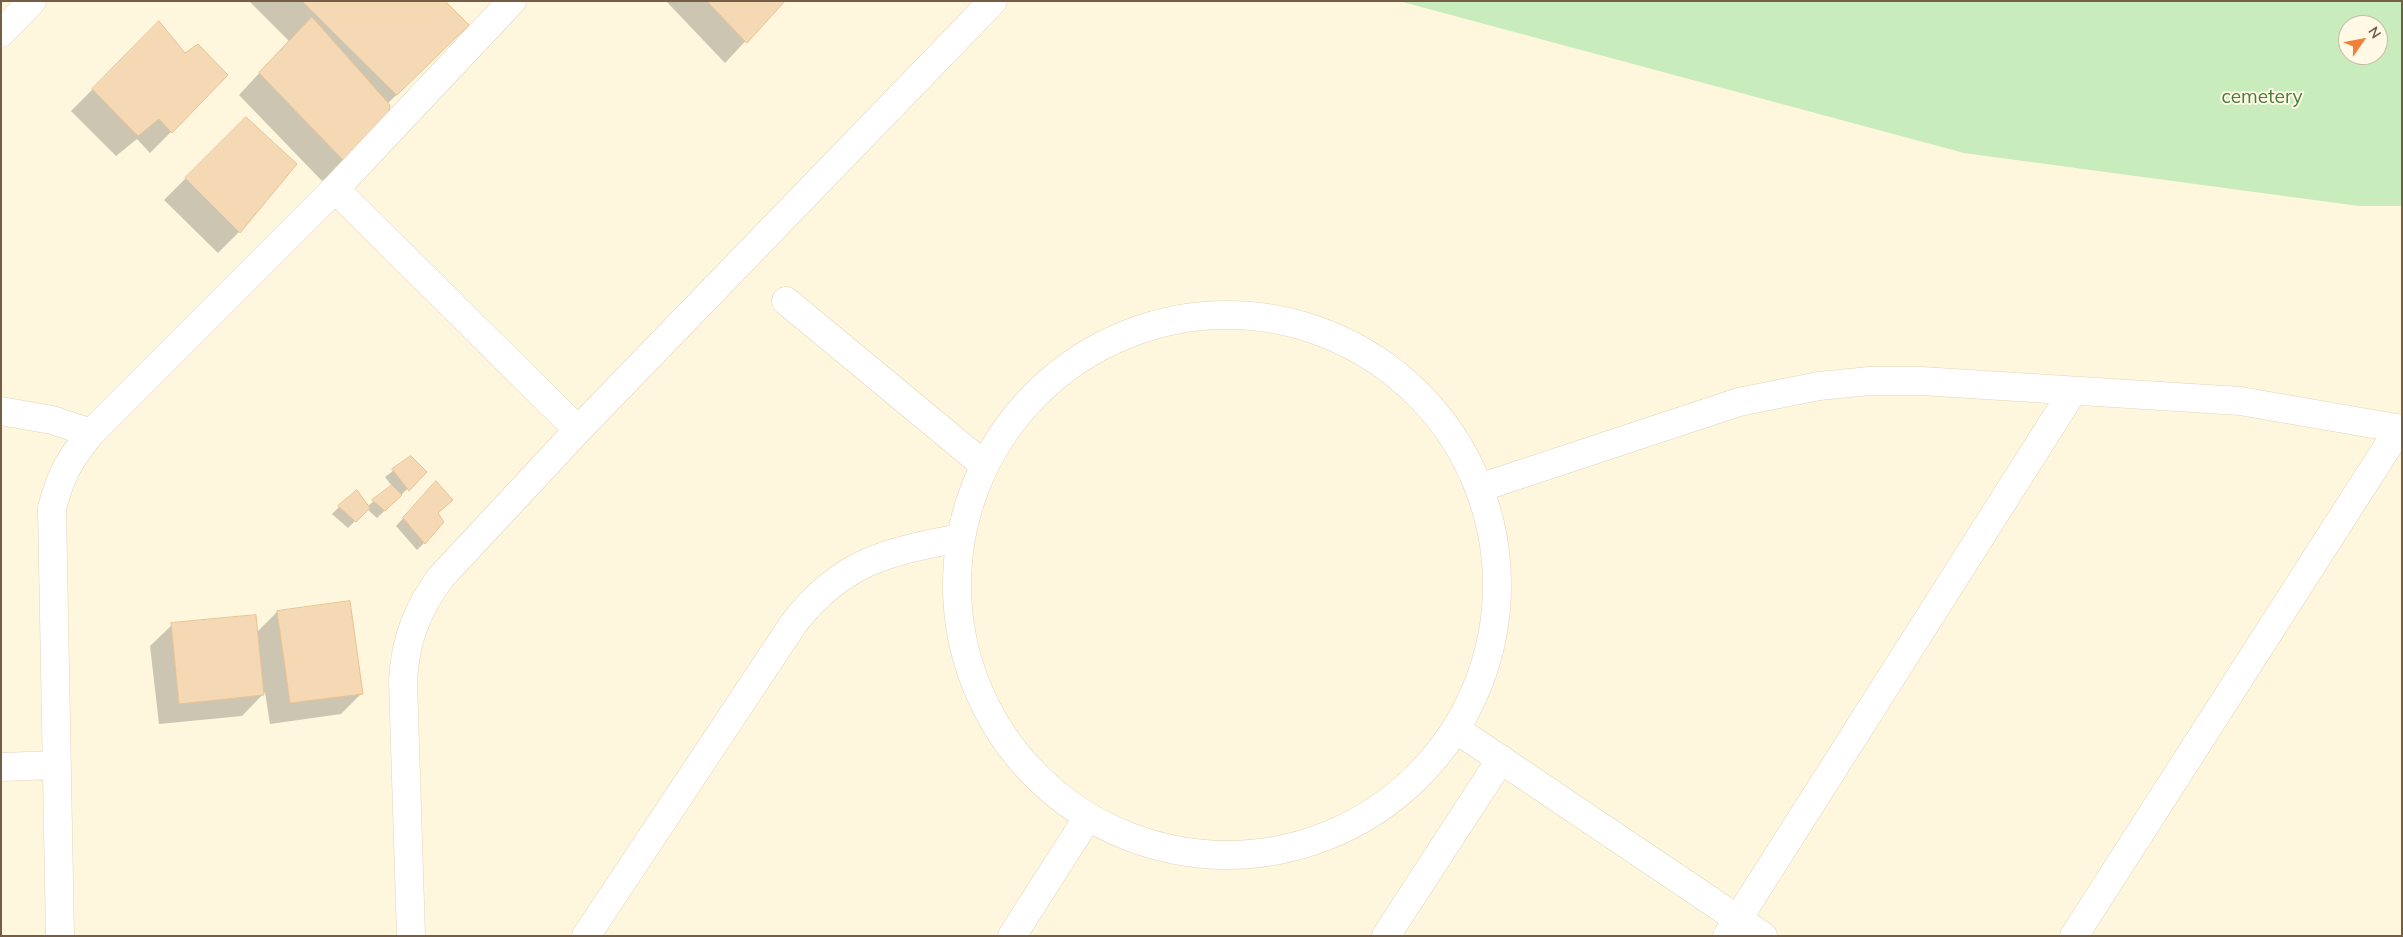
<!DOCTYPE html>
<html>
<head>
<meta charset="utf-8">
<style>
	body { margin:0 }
	#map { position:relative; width:2403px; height:937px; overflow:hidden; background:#fef7de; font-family:Mulish,sans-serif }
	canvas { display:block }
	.frame { position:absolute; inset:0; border:2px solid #755e45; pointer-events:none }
	.north { position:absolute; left:2338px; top:15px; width:50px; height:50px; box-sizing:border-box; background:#fff9e6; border:1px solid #c8bba6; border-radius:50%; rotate:57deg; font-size:14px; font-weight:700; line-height:20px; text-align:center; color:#755e45 }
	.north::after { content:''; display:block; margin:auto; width:18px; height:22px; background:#f28039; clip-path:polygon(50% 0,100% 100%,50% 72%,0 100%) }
</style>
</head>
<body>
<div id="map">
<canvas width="2403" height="937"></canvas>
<div class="frame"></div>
<div class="north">N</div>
</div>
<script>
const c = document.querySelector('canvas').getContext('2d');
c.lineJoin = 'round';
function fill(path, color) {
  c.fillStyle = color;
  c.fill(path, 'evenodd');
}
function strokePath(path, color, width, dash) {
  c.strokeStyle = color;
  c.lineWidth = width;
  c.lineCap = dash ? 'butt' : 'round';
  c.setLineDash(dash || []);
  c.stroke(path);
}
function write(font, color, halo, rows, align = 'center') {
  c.font = font + ' Mulish,sans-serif';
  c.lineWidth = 4;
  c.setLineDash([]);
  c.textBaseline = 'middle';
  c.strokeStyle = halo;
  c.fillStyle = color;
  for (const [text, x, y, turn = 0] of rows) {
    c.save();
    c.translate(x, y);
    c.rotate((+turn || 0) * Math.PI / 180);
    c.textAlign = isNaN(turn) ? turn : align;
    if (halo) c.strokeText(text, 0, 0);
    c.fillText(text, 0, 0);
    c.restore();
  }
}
fill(new Path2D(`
	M1399 1H2402V206H2359L1964 153ZM2348 25H2378V55H2348Z`), '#c8ecbc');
fill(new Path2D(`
	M249 1H443L441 52 387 104 365 150 322 181 239 95 289 41Z
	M666 1H783L725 63Z
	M159 23 185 54 171 132 150 153 137 139 116 156 71 111Z
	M246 118 296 164 239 232 218 253 164 200Z
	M411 457 425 472 377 518 367 509 348 528 332 514 339 507 368 506 392 486 385 477Z
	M429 490 437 513 424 543 417 550 396 526Z
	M277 612 362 693 341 714 270 724 265 692 242 716 159 724 150 646 172 625 256 633Z`), '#0003');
const building = new Path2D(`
	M302 1H445L469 25 397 95Z
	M707 1H785L747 43Z
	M312 17 390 105 387 129 344 161 259 73Z
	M159 21 185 53 198 44 228 75 172 133 159 119 138 136 92 89Z
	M246 117 297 164 240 233 185 178Z
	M411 456 427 472 409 491 392 469Z
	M436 481 453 500 438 513 444 522 425 544 403 518Z
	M392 485 402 495 385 511 372 500Z
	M357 490 370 508 356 522 338 506Z
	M350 601 363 694 290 703 277 611Z
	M256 615 264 695 179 704 171 623Z`);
fill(building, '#f5d8b4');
strokePath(building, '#e9c293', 1);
const street = new Path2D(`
	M1 33 32 1
	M335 189 578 430
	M786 301 983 464
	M957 585a270 270 0 1 1 540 0a270 270 0 1 1-540 0Z
	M1 411 52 420 91 433
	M1479 488 1739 402 1819 386 1870 381H1921L2240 401 2402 429
	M1457 730 1763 936
	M1 767 56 765
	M60 936 52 508C61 474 69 460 91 433L335 189 512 1
	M411 936 403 681C405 641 417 609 441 577L578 430 993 1
	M586 936 794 623C842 561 887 552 960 538
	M1012 936 1088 817
	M1386 936 1501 759
	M1727 936 2073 391
	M2074 936 2399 429`);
strokePath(street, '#e2d3ba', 29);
strokePath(street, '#fff', 28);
write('19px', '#447c3c', '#fff9e6', [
	["cemetery",2262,97]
]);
</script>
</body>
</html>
